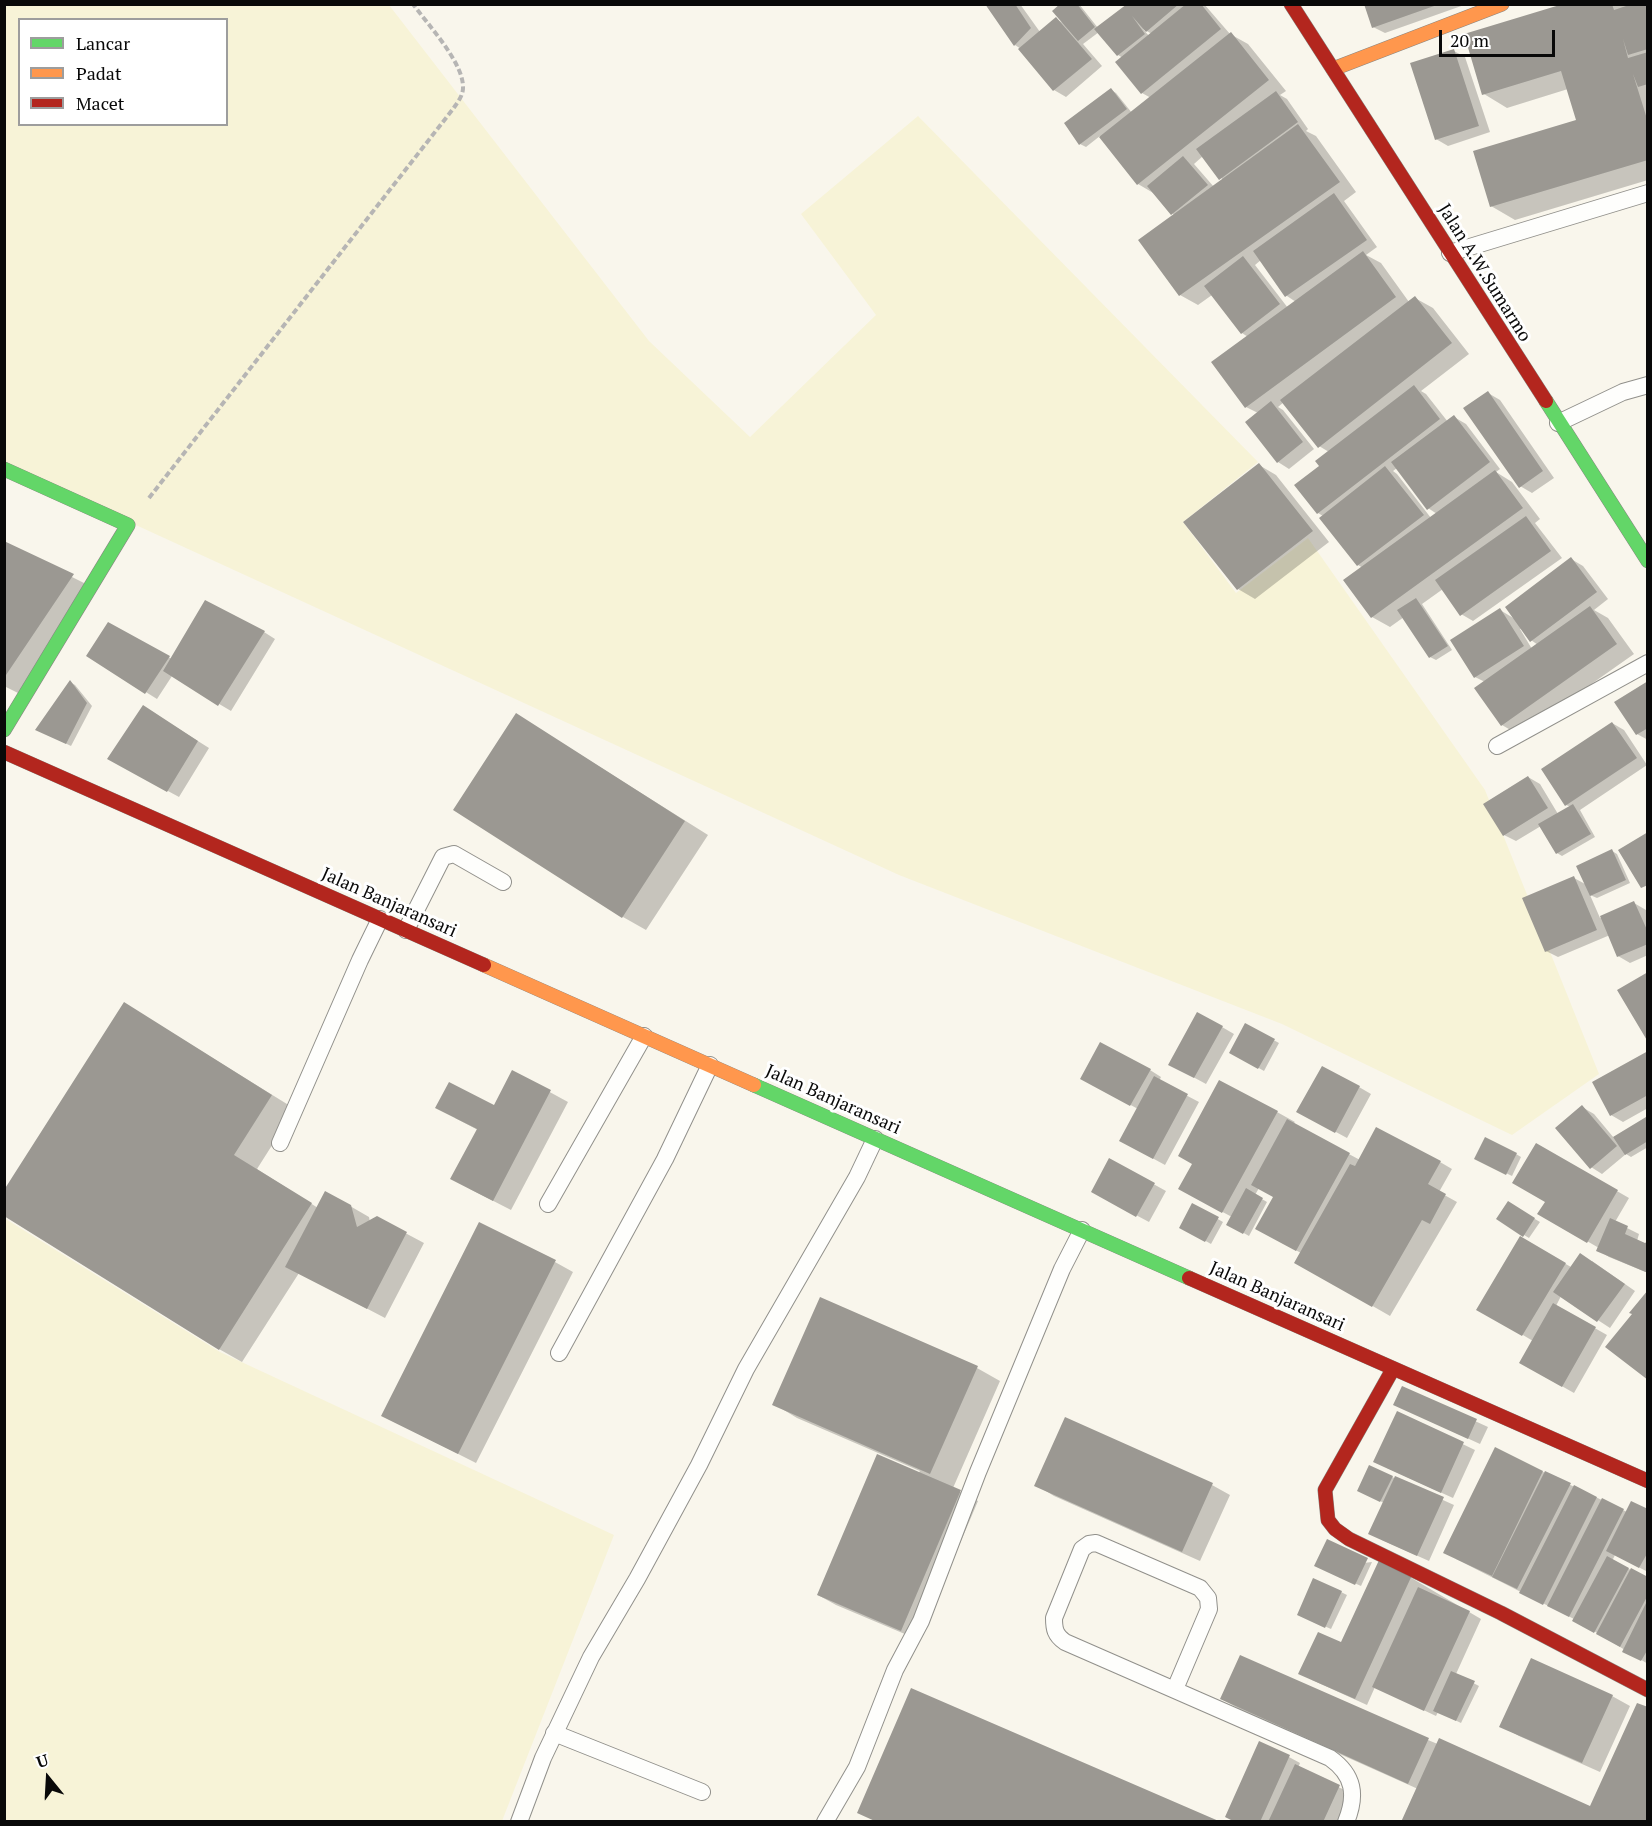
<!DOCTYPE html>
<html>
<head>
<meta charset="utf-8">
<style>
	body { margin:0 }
	#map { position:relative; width:1652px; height:1826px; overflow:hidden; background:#f9f6ec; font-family:"PT Serif",serif }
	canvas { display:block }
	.frame { position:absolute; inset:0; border:6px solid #090909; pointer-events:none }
	.legend { position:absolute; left:18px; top:18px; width:210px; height:108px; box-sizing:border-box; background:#fff; border:2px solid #9d9d9d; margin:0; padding:8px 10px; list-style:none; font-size:18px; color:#090909 }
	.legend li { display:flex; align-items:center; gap:12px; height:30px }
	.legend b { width:30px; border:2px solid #9d9d9d }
	.north { position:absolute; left:18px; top:1748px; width:60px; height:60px; -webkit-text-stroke:4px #fff; paint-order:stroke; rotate:342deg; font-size:16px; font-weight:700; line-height:24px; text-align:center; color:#090909 }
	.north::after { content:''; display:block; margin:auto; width:21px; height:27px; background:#090909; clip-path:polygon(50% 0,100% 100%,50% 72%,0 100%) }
	.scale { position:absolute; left:1439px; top:30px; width:116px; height:27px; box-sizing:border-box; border:3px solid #090909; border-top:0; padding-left:8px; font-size:18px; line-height:21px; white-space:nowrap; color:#090909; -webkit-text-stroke:4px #fff; paint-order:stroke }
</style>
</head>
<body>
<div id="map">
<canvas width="1652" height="1826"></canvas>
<div class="frame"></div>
<ul class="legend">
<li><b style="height:8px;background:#63d668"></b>Lancar</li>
<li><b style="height:8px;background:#ff974d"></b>Padat</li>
<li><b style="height:8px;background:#b3261e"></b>Macet</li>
</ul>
<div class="north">U</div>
<div class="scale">20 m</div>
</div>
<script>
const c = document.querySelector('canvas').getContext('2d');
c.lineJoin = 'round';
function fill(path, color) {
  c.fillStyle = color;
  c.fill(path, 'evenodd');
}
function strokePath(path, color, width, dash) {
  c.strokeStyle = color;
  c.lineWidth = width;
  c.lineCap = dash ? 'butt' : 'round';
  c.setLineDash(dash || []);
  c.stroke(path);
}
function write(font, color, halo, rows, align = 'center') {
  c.font = font + ' "PT Serif",serif';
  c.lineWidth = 6;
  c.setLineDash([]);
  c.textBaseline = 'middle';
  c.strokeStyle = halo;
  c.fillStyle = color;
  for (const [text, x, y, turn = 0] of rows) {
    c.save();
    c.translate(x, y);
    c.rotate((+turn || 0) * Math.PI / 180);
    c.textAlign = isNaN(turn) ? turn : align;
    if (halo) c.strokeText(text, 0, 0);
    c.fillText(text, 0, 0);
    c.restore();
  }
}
fill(new Path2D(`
	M5 5H389L649 341 750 437 876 315 801 214 918 116 1258 462 1183 522 1236 593 1308 538 1485 790 1599 1074 1512 1135 1282 1024 899 875 5 465ZM20 20H226V124H20Z
	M4 1218 220 1352 614 1535 502 1821H5Z`), '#f7f3d7');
fill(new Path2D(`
	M987 4H1020L1040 32 1056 19 1065 24 1062 4H1079L1098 28 1129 4H1204L1230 34 1248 44 1286 91 1280 95 1287 99 1308 129 1306 131 1316 136 1356 192 1344 201 1377 247 1366 255 1381 263 1409 302 1415 298 1433 308 1469 354 1421 391 1426 394 1448 422 1454 417 1466 424 1500 469 1496 472 1512 482 1540 519 1535 523 1562 558 1473 621 1461 614 1443 589 1422 604 1452 650 1436 660 1430 657 1404 617 1390 627 1372 617 1345 580 1363 568 1358 565 1323 516 1318 513 1296 485 1321 466 1329 452 1319 446 1284 402 1278 407 1283 410 1314 449 1289 469 1278 462 1258 413 1246 407 1248 337 1242 333 1212 295 1198 305 1180 295 1140 240 1174 215 1155 194 1138 184 1100 136 1086 147 1080 144 1111 90 1116 93 1132 113 1151 98 1142 93 1123 58 1118 55 1099 32 1083 44 1102 66 1066 97 1054 90 1021 49 1015 45ZM1143 29 1152 34 1149 36ZM1203 156 1223 180 1214 187 1194 164ZM1261 260 1287 296 1296 302 1288 308 1255 265ZM1397 468 1428 508 1437 514 1431 518 1397 474 1393 471Z
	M1365 4H1467L1385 33 1373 27Z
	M1568 4 1632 6 1648 4V180L1515 220 1491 206 1578 121 1568 89 1507 108 1484 94Z
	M1454 51 1465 57 1490 132 1448 146 1436 139Z
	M1488 393 1500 400 1554 478 1532 493 1520 486Z
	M1259 465 1276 475 1329 542 1255 599 1238 589Z
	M4 543 90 586 18 693 4 686Z
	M1571 559 1583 566 1608 599 1594 610 1608 618 1634 654 1519 735 1502 725 1485 682 1475 677 1500 610 1515 619ZM1522 628 1531 640 1538 645 1532 649 1520 629Z
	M108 624 172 659 264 632 275 639 231 711 172 676 157 699 88 656Z
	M70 682 75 685 92 706 71 746 42 732Z
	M1648 683V740L1637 734Z
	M155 714 209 748 179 797 109 759Z
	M517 715 708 835 646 930 623 917Z
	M1612 723 1624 730 1647 765 1580 810 1595 837 1562 856 1557 853 1541 826 1516 841 1504 835 1528 777 1540 784 1558 814 1571 807 1566 805Z
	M1612 851 1617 854 1630 883 1597 898 1590 895 1600 918 1634 903 1646 910 1648 955 1630 963 1618 956 1610 935 1558 957 1546 951 1574 878 1587 885Z
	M148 1018 295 1109 257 1169 318 1208 350 1206 369 1217 370 1222 377 1218 424 1243 385 1318 299 1273 242 1362 219 1349Z
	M1246 1025 1279 1043 1264 1071 1231 1052Z
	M1222 1027 1234 1034 1206 1084 1182 1071Z
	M1648 1053V1108L1623 1122 1611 1115Z
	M1150 1070 1161 1077 1159 1081 1199 1102 1165 1165 1121 1141 1138 1109 1094 1085Z
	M513 1072 568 1102 511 1210 470 1189 478 1130 455 1118 495 1107Z
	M1359 1087 1371 1094 1347 1138 1310 1118Z
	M1582 1107 1594 1114 1614 1138 1648 1119V1147L1631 1157 1626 1154 1602 1174 1591 1167Z
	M1277 1112 1295 1122 1293 1124 1360 1160 1440 1162 1452 1169 1439 1192 1457 1202 1390 1316 1296 1262 1301 1253 1275 1239 1274 1197 1259 1188 1255 1195 1267 1202 1249 1236 1228 1224 1232 1217 1198 1199Z
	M1537 1145 1629 1198 1615 1222 1639 1234 1637 1241 1646 1244 1648 1243V1273L1609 1257 1598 1250 1599 1248 1540 1214 1547 1201Z
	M1516 1154 1521 1157 1512 1176 1481 1161Z
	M1110 1160 1166 1191 1149 1222 1104 1198Z
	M1508 1203 1540 1222 1529 1238 1498 1219Z
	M1193 1205 1223 1222 1211 1244 1181 1227Z
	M1520 1238 1571 1267 1592 1261 1635 1291 1610 1328 1561 1296 1556 1306 1607 1335 1574 1393 1521 1363 1533 1341 1479 1309Z
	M555 1262 573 1272 476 1463 383 1416Z
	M977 1368 1000 1381 953 1488 978 1501 919 1640 836 1605 818 1595 920 1471 797 1418 774 1404Z
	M1403 1388 1488 1427 1480 1444 1395 1405Z
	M1398 1413 1475 1450 1453 1498 1387 1468Z
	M1066 1419 1212 1485 1230 1495 1200 1561 1054 1496 1036 1485Z
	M1495 1449 1627 1512 1648 1511V1572L1615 1555 1612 1561 1648 1578V1664L1574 1619 1456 1559Z
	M1370 1467 1454 1505 1429 1561 1382 1540 1384 1503 1364 1493Z
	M1381 1560 1481 1619 1456 1674 1479 1686 1461 1723 1438 1712 1436 1716 1375 1687 1367 1705 1312 1680 1342 1644Z
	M1372 1562 1361 1586 1321 1568Z
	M1341 1592 1347 1595 1331 1629 1304 1617Z
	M1612 1696 1630 1706 1600 1772 1519 1736 1501 1726Z
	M1222 1699 1428 1740 1591 1808 1648 1822 1418 1789 1239 1709Z
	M1289 1757 1300 1763 1298 1768 1351 1793 1338 1822H1236Z`), '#0003');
fill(new Path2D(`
	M985 4H1015L1031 28 1014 46Z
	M1060 4H1077L1095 27 1078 41 1052 11Z
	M1127 4H1179L1146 32 1132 16 1145 34 1117 56 1094 29Z
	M1186 4H1201L1221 29 1141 94 1115 62Z
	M1364 4H1437V5L1372 28Z
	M1563 4H1612L1614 10 1632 4H1648V49L1628 55 1623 39 1628 58 1648 52V84L1638 87 1633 74 1648 122V160L1490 207 1473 151 1576 120 1561 71 1482 95 1464 34Z
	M1056 17 1092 59 1053 91 1018 49Z
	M1231 32 1269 80 1137 185 1099 137Z
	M1454 49 1479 126 1435 140 1410 63Z
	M1111 88 1127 109 1079 145 1064 123Z
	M1276 91 1298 122 1219 180 1196 149Z
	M1298 124 1340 182 1179 296 1138 240Z
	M1183 156 1208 185 1171 215 1147 186Z
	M1334 193 1367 240 1285 297 1253 251Z
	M1363 251 1396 297 1245 408 1211 362Z
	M1243 256 1280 304 1241 334 1204 286Z
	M1415 296 1452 343 1318 448 1280 400Z
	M1414 385 1440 419 1317 514 1294 485 1319 466 1315 461Z
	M1488 391 1543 471 1519 488 1463 408Z
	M1271 401 1303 442 1277 463 1245 422Z
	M1454 415 1490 462 1427 510 1391 462Z
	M1259 463 1313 531 1237 590 1183 522Z
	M1385 466 1424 515 1357 566 1319 518Z
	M1495 470 1523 508 1371 618 1343 580Z
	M1526 516 1551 551 1460 616 1435 580Z
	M4 541 74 574 4 678Z
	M1571 557 1597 592 1530 642 1505 607Z
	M1416 598 1448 646 1429 658 1397 610Z
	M205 600 265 631 218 706 163 671Z
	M1590 606 1617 644 1501 726 1474 688Z
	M1500 608 1524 646 1474 678 1450 640Z
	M108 622 170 656 145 694 86 656Z
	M70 680 87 703 66 744 35 730Z
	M1648 681V728L1636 735 1614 702Z
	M143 705 198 741 167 792 107 759Z
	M516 713 685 821 622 918 453 810Z
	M1612 722 1637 758 1565 806 1541 769Z
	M1528 776 1548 808 1503 836 1483 804Z
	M1573 804 1591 834 1556 854 1538 824Z
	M1648 832V885L1641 888 1618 850Z
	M1612 849 1626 880 1590 896 1576 866Z
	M1574 876 1597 930 1545 952 1522 898Z
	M1634 901 1648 932V944L1617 957 1600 916Z
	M1648 972V1042L1617 990Z
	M124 1002 272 1095 234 1155 312 1203 219 1350 4 1216V1190Z
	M1197 1012 1223 1026 1194 1078 1168 1065Z
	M1245 1023 1275 1039 1258 1069 1229 1053Z
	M1100 1042 1151 1069 1130 1106 1080 1079Z
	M1648 1051V1095L1610 1116 1592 1082Z
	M1322 1066 1360 1086 1335 1133 1296 1112Z
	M512 1070 551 1090 493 1201 450 1179 477 1129 435 1108 449 1082 494 1105Z
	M1154 1076 1188 1094 1153 1159 1119 1141Z
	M1219 1080 1278 1111 1222 1213 1178 1189 1192 1164 1178 1156Z
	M1582 1105 1617 1146 1590 1169 1555 1128Z
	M1646 1117 1648 1120V1141L1625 1155 1613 1137Z
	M1287 1119 1350 1153 1296 1251 1255 1229 1273 1197 1251 1185Z
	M1376 1127 1441 1161 1428 1184 1446 1194 1430 1224 1422 1220 1372 1307 1294 1263 1350 1164 1355 1166Z
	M1485 1137 1517 1153 1506 1175 1474 1159Z
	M1536 1143 1618 1190 1587 1243 1537 1214 1545 1202 1512 1183Z
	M1109 1158 1155 1183 1136 1217 1091 1192Z
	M1246 1188 1263 1198 1243 1234 1226 1225Z
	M325 1191 351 1205 357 1227 377 1216 407 1232 367 1309 285 1267Z
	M1508 1201 1535 1218 1523 1237 1496 1219Z
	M1192 1203 1219 1217 1205 1242 1179 1228Z
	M1610 1218 1628 1226 1625 1234 1645 1243 1648 1241V1273L1596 1251Z
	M479 1222 556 1260 458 1454 381 1416Z
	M1520 1236 1566 1263 1522 1336 1476 1310Z
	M1580 1253 1625 1284 1597 1322 1553 1292Z
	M1648 1290V1380L1605 1347 1632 1314 1629 1313Z
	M820 1297 978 1366 930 1474 772 1405Z
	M1553 1303 1596 1327 1562 1387 1519 1363Z
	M1402 1386 1477 1419 1468 1439 1393 1405Z
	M1397 1411 1464 1442 1441 1493 1373 1462Z
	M1065 1417 1213 1483 1182 1552 1034 1486Z
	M1495 1447 1543 1471 1492 1576 1443 1553Z
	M877 1454 961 1490 901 1631 817 1595Z
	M1369 1465 1393 1476 1380 1502 1357 1491Z
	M1545 1471 1571 1483 1517 1589 1492 1577Z
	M1395 1476 1444 1497 1417 1556 1368 1534Z
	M1574 1485 1597 1497 1543 1605 1519 1593Z
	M1602 1498 1624 1509 1569 1617 1547 1606Z
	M1631 1501 1648 1509V1552L1639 1568 1606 1551Z
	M1327 1539 1368 1558 1355 1585 1314 1566Z
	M1607 1556 1629 1568 1594 1633 1572 1621Z
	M1380 1558 1413 1573 1355 1699 1298 1674 1318 1632 1341 1642Z
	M1631 1568 1648 1577V1595L1620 1647 1596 1634Z
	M1313 1578 1342 1591 1325 1628 1297 1615Z
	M1418 1587 1470 1611 1424 1711 1372 1687Z
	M1648 1599V1649L1641 1661 1622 1652Z
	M1240 1655 1429 1738 1408 1784 1220 1699Z
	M1531 1658 1613 1695 1582 1763 1499 1727Z
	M1451 1671 1475 1681 1456 1721 1433 1711Z
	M911 1688 1221 1822H877L857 1813Z
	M1637 1703 1648 1707V1822H1401L1439 1738 1590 1806Z
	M1259 1741 1290 1755 1260 1822H1235L1225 1817Z
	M1295 1764 1340 1785 1323 1822H1268Z`), '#9b9892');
const lane = new Path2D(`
	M1450 253 1648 193
	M1558 423 1623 392 1648 385
	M1497 746 1648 663
	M406 930 443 857 454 854 503 882
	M280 1143 360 960 380 919
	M548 1204 644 1036
	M559 1353 665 1159 710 1065
	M1175 1689 1209 1609 1208 1598 1200 1588 1096 1543 1089 1544 1082 1549 1054 1618C1054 1629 1055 1635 1065 1642L1330 1758C1354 1775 1357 1795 1346 1822
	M554 1733 702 1792
	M519 1822 543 1758 591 1657 637 1579 699 1465 746 1369 857 1177 875 1139
	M825 1822 857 1767 895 1670 921 1621 978 1472 1062 1269 1082 1230`);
const fast = new Path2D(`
	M1546 401 1648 561
	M4 469 128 525 4 730
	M754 1085 1189 1278`);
const slow = new Path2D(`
	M1333 69 1502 4
	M484 965 754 1085`);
const jam = new Path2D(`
	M1291 4 1546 401
	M4 752 484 965
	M1189 1278 1648 1481
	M1393 1369 1325 1490 1328 1520 1335 1529 1349 1539 1501 1613 1648 1690`);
strokePath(lane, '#91908b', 18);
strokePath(fast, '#888682', 15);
strokePath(slow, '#888682', 15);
strokePath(jam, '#888682', 15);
strokePath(new Path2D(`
	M149 498 453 109C457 103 463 96 463 88 464 63 428 25 413 4`), '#b6b5b4', 4, [6, 3]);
strokePath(lane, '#fefefc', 16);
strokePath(fast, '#63d668', 14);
strokePath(slow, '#ff974d', 14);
strokePath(jam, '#b3261e', 14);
write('18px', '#090909', '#fff', [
	["Jalan A.W.Sumarmo",1484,273,58],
	["Jalan Banjaransari",389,903,24],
	["Jalan Banjaransari",833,1100,24],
	["Jalan Banjaransari",1277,1297,24]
]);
</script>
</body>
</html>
